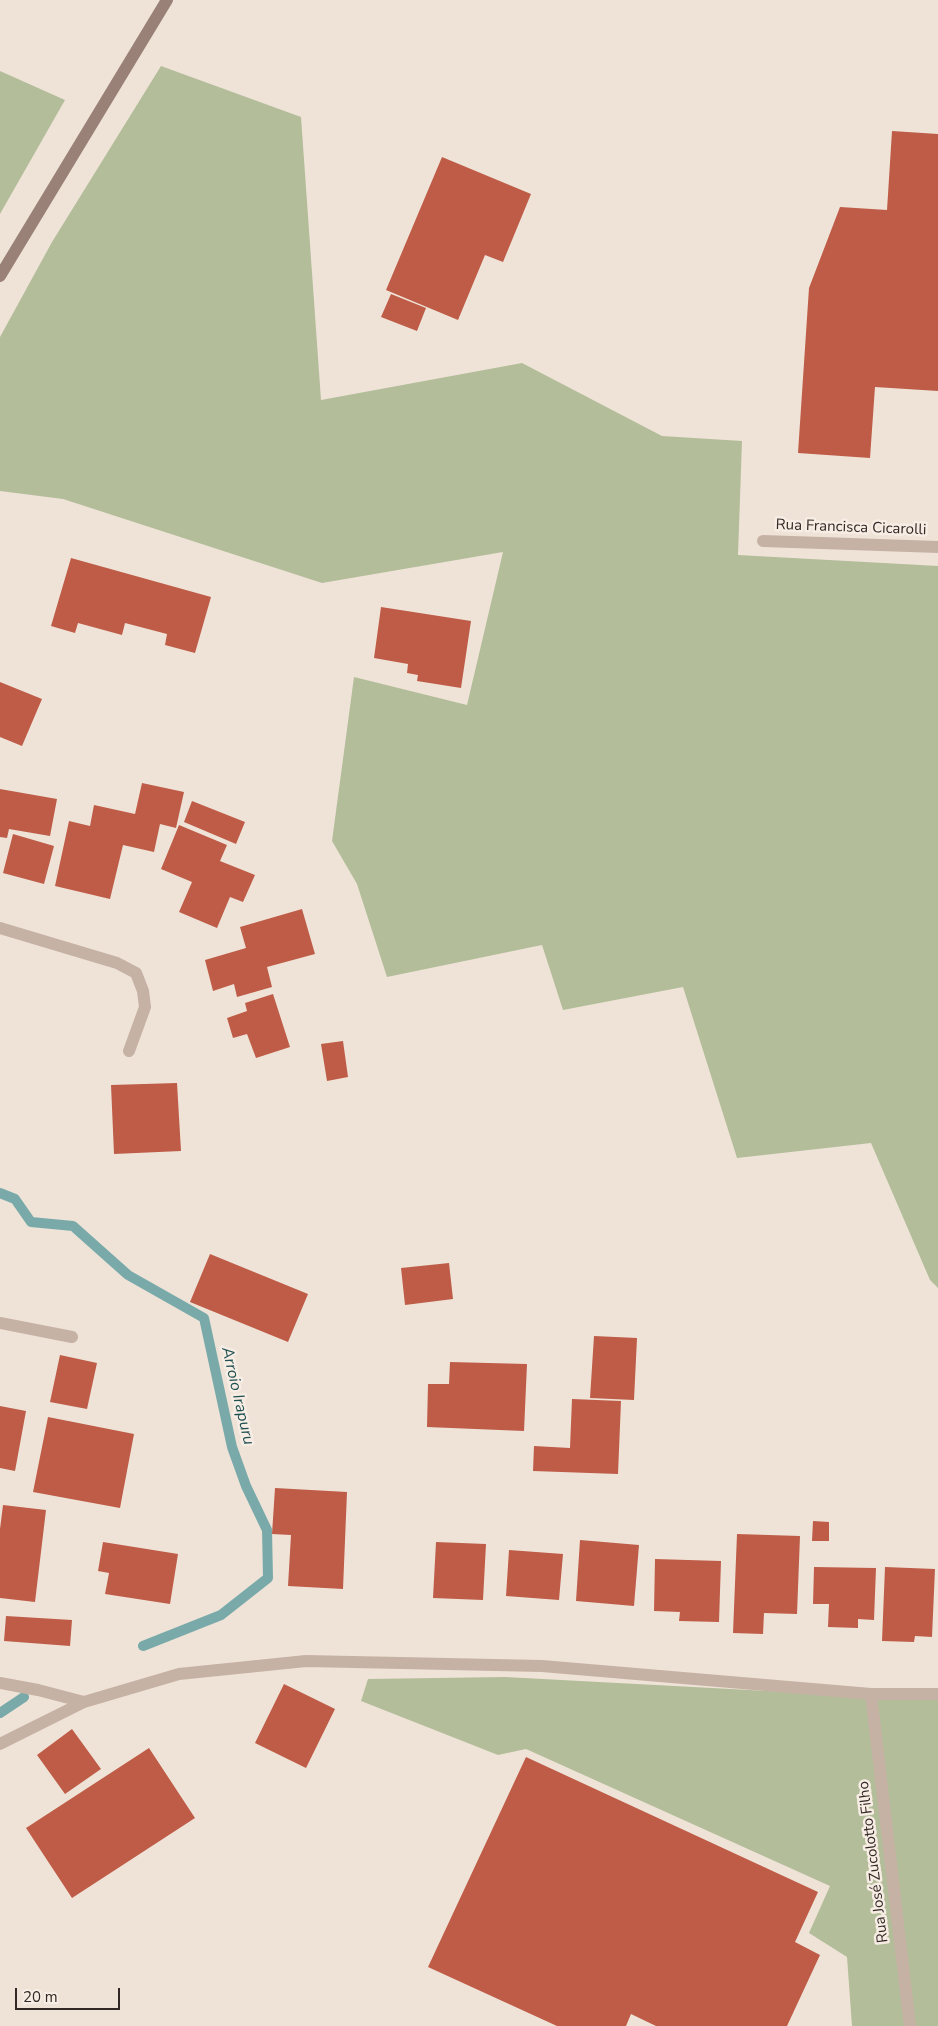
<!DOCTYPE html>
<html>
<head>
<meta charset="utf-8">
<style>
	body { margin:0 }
	#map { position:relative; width:938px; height:2026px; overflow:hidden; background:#efe3d8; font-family:"Nunito Sans",sans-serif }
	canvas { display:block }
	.scale { position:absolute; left:15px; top:1988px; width:105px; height:22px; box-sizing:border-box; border:2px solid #322926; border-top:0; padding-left:6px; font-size:15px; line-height:18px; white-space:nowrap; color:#322926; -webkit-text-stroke:4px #f7ede4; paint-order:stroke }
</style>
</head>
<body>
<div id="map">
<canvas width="938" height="2026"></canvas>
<div class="scale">20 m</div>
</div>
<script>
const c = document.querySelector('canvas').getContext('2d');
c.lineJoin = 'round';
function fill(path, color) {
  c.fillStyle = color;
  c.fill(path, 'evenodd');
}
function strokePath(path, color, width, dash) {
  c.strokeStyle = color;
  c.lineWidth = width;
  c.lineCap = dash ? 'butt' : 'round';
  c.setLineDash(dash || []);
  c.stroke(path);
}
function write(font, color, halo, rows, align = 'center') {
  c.font = font + ' "Nunito Sans",sans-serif';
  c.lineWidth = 5;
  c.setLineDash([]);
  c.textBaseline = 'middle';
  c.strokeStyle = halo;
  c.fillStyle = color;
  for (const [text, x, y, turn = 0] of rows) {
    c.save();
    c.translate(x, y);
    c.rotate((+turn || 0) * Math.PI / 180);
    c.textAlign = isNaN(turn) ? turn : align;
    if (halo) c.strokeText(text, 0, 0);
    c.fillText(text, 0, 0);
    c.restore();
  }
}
fill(new Path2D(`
	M161 66 301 117 321 400 522 363 662 436 742 441 738 555 938 566V1288L930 1280 871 1143 737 1158 683 987 563 1010 542 945 387 977 357 884 332 841 354 677 467 705 503 552 322 583 63 499 0 491V337L52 242Z
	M0 71 65 100 0 214Z
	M505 1677 938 1700V2026H852L847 1957 809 1933 830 1886 526 1749 498 1755 361 1701 368 1679Z`), '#b3bd99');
strokePath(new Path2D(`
	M0 1193 15 1199 31 1222 73 1226 128 1275 204 1318 232 1447 246 1486 267 1530 268 1578 221 1615 143 1646
	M0 1713 24 1697`), '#79aaa9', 10);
fill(new Path2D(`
	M892 131 938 134V391L875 387 870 458 798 453 809 288 840 207 887 210Z
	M442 157 531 194 503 262 485 255 458 320 386 290Z
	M391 294 426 308 417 331 381 317Z
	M71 558 211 597 195 653 165 645 167 634 125 623 122 635 78 623 75 633 51 626Z
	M381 607 471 621 461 688 417 681 418 675 407 673 408 664 374 658Z
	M0 682 42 699 22 746 0 737Z
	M142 783 184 792 176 828 160 824 154 852 123 845 110 899 55 886 69 821 90 826 94 805 135 814Z
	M0 789 57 799 50 836 9 829 7 838 0 837Z
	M192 801 245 822 236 844 184 822Z
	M179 825 227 845 220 861 255 875 243 902 230 897 217 928 179 912 192 882 161 869Z
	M13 834 54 846 44 884 3 873Z
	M302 909 315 954 267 967 272 987 237 997 234 984 213 991 205 960 246 948 240 927Z
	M273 994 290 1047 256 1058 247 1034 233 1038 227 1018 247 1011 245 1003Z
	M343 1041 348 1077 327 1081 321 1044Z
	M177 1083 181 1151 114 1154 111 1085Z
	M210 1254 308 1294 288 1342 190 1302Z
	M449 1263 453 1299 405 1305 401 1268Z
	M594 1336 637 1338 634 1400 590 1398Z
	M60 1355 97 1363 87 1409 50 1402Z
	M450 1362 527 1364 524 1431 427 1427 428 1384H449Z
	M572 1399 621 1401 618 1474 533 1471 534 1446 570 1448Z
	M0 1406 26 1411 15 1471 0 1468Z
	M48 1417 134 1434 120 1508 33 1492Z
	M275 1488 347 1492 343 1589 288 1586 291 1535 272 1534Z
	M3 1505 46 1510 35 1602 0 1598V1529Z
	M813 1521 829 1522V1541H812Z
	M737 1534 800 1536 797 1614 764 1613 763 1634 733 1633Z
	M580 1540 639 1545 634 1606 576 1601Z
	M103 1542 178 1554 170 1604 105 1594 109 1573 98 1571Z
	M436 1542 486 1544 483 1600 433 1598Z
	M509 1550 563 1554 559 1600 506 1596Z
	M655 1559 721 1561 719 1622 679 1621 680 1612 654 1611Z
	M814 1567 876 1568 874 1620 858 1619V1628L828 1627 829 1604H813Z
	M885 1567 935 1569 932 1637 915 1636 914 1642 882 1641Z
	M6 1616 72 1620 70 1646 4 1641Z
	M284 1684 335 1709 306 1768 255 1743Z
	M72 1729 101 1769 65 1794 37 1755Z
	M149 1748 195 1818 72 1898 26 1828Z
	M526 1757 818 1892 795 1942 820 1955 787 2026H656L631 2014 626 2026H557L428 1967Z`), '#be5c47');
strokePath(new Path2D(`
	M763 541 938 547
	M0 928 117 963 136 973 143 991 145 1007 129 1051
	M0 1323 72 1337
	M0 1683 38 1690 84 1702
	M871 1694 910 2026
	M0 1744 84 1702 179 1674 306 1661 542 1666 871 1694H938`), '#c6b2a5', 12);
strokePath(new Path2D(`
	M0 276 167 0`), '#998177', 12);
write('15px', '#322926', '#f7ede4', [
	["Rua Francisca Cicarolli",851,528,2],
	["Rua José Zucolotto Filho",874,1862,-97]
]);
write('italic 16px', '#1e5050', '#f7ede4', [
	["Arroio Irapuru",237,1396,77]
]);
</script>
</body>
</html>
